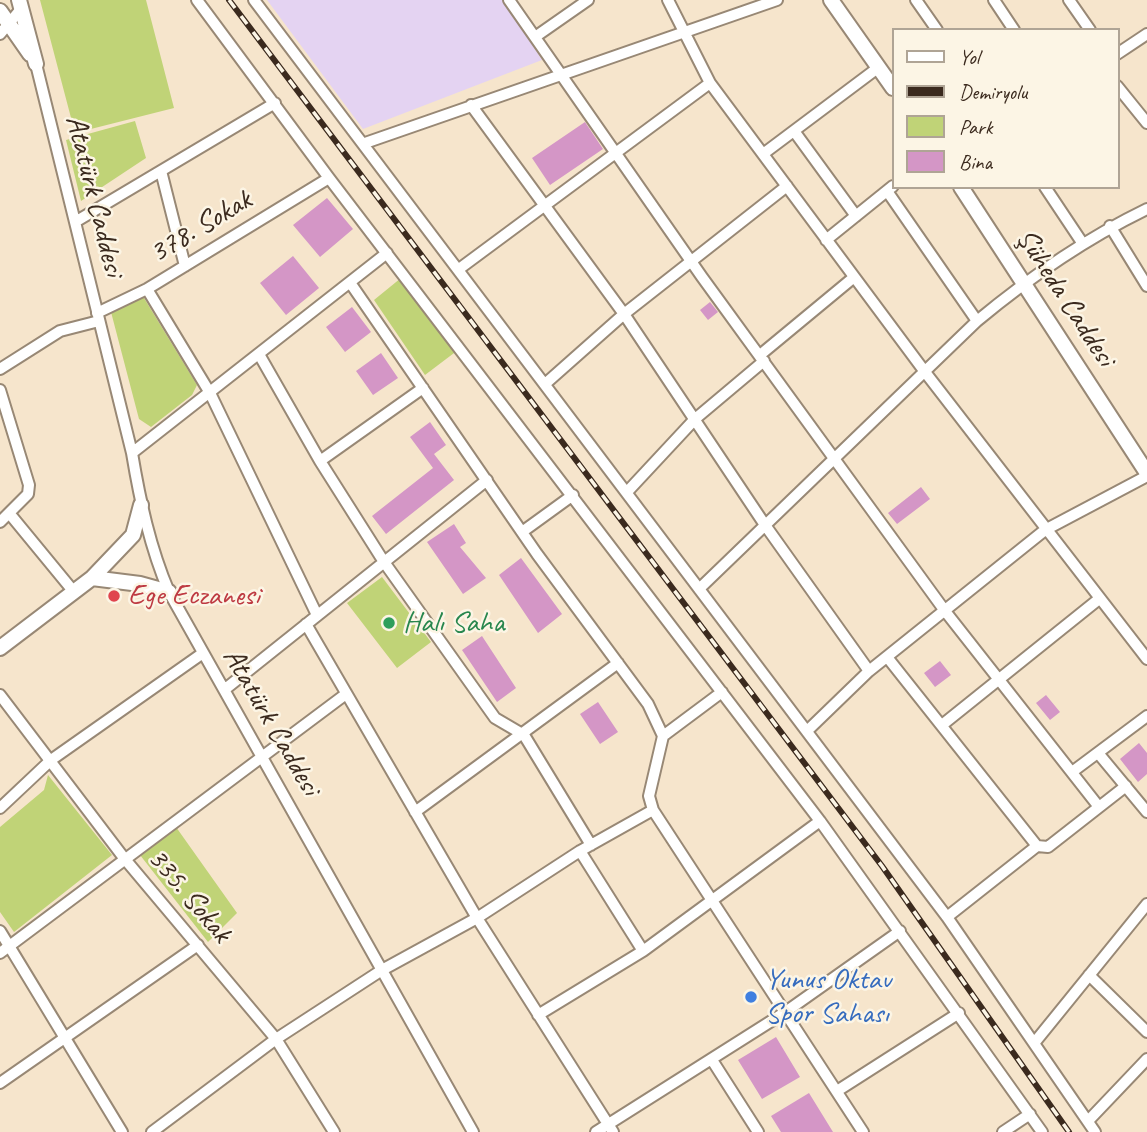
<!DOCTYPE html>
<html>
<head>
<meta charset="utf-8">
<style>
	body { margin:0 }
	#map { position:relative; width:1147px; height:1132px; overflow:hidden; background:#f6e5cc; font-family:Caveat,sans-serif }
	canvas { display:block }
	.legend { position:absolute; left:892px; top:28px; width:228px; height:161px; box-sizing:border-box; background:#fcf5e5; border:2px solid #afa495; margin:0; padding:9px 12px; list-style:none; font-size:21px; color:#3b2a1e }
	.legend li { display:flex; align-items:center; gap:14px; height:35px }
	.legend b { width:35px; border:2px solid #afa495 }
</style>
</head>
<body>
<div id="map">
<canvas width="1147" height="1132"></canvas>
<ul class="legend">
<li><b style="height:9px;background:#fff"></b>Yol</li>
<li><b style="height:9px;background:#3b2a1e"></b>Demiryolu</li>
<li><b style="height:19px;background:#c0d377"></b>Park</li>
<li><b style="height:19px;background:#d496c6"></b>Bina</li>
</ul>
</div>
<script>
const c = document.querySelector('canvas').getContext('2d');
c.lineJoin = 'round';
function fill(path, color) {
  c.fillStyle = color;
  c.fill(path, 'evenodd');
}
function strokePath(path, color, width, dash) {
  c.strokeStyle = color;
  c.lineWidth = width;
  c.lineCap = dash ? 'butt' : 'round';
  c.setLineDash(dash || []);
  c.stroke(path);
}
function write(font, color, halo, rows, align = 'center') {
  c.font = font + ' Caveat,sans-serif';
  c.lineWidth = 5;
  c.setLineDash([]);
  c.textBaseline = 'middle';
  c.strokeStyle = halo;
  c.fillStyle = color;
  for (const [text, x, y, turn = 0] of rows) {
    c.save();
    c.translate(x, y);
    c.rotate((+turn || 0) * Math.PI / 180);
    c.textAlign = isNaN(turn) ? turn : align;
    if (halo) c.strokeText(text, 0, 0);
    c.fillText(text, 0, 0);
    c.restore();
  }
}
fill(new Path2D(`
	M267 0H504L542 60 363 129Z`), '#e4d3f2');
fill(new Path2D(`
	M40 0H146L174 108 75 133Z
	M135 121 146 158 81 201 66 140Z
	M401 278 458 350 425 375 374 300Z
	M140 295 144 298 197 385 192 395 151 427 139 419 111 312Z
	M382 577 431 642 397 668 347 603Z
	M48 775 112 855 14 932 0 912V827L44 790Z
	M176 827 237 913 208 942 140 855Z`), '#c0d377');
fill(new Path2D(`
	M585 122 603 149 550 185 532 158Z
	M327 198 353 229 320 257 293 225Z
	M293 256 319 288 286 315 260 283Z
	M710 302 718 312 708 320 700 310Z
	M352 307 371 332 345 352 326 327Z
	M381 353 398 378 373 395 356 371Z
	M430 422 446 445 434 454 454 480 386 534 372 516 433 468 410 437Z
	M921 487 930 499 897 524 888 513Z
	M454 524 466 543 460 547 486 578 463 594 427 542Z
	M521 558 562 614 538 633 499 575Z
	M482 636 516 688 497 702 462 650Z
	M940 661 951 675 935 687 924 673Z
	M1046 695 1060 712 1050 720 1036 703Z
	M598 702 618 732 600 744 580 714Z
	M1139 743 1147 753V774L1138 782 1120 759Z
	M776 1037 800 1077 762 1099 738 1060Z
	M809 1093 833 1132H781L771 1116Z`), '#d496c6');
const street = new Path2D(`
	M197 0 329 178 820 821 1042 1132
	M254 0 947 917 1095 1132
	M509 0 702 277 945 611 1099 807
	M668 0 710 83 925 372 1147 659
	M916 0 937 30
	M994 0 1014 30
	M1069 0 1090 30
	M0 34 21 9
	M535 37 588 0
	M1117 54 1147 34
	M36 64 132 453C140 501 150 547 169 592L473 1132
	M1117 86 1147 123
	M471 105 624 314 765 525 869 671
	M794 131 856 216
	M365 143 777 0
	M763 154 879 67
	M161 171 185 266
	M1045 187 1083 244
	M887 191 977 321
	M75 222 275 103
	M1110 226 1147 286
	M826 240 893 186
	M459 269 710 83
	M351 284 537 554 648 704 663 736 649 796 653 810 863 1132
	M147 289 210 393 317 615
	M97 313 147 289 329 178
	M760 355 853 278
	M260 356 320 461 384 562 495 718 524 735 591 845
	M0 369 60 331 99 321
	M545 384 624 314 787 186
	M0 390 29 485 28 494 0 522
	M132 453 387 253
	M320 461 423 388
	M627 492 695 419 764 361
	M9 513 74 592
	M522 532 573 495
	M699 589 977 321C1030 277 1085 239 1147 209
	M306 624 477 918 613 1132
	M887 657 1037 846 1048 847 1126 786
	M224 690 487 480
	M0 695 124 858 276 1039 334 1132
	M942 725 1099 599
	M807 731 869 671 1045 530 1147 476
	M663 736 722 692
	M1098 753 1147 812
	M1072 772 1147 716
	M0 808 51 760 203 653
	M415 812 618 663
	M580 851 643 951
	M947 917 1037 846
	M0 931 122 1132
	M0 953 346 694
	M1089 975 1147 1032
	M538 1015 643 951 820 821
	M1035 1042 1147 904
	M712 1060 758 1132
	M0 1083 198 945
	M837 1091 959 1013
	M1088 1121 1147 1059
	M152 1132 276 1039 382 970 477 918 580 851 653 810
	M596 1132 784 1013 900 931
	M1003 1132 1030 1114`);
const secondary = new Path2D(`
	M19 0 36 64
	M831 0 893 88
	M0 11 30 54
	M961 187 1147 473
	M92 578 140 584 169 592
	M0 648 92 578 133 535 141 505`);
strokePath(street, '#988875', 14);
strokePath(secondary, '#988875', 18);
strokePath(street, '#fff', 10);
strokePath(secondary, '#fff', 14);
const rail = new Path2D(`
	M229 0 882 866 1069 1132`);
strokePath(rail, '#3b2a1e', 6);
strokePath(rail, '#fcf5e5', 3.5, [10]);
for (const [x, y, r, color] of [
	[114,596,7,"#e0444e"],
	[389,623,7,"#2e9e5b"],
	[751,997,7,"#3f7fe0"]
]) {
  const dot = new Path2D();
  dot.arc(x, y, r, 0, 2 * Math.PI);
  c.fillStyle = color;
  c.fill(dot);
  strokePath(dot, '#fcf5e5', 2.5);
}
write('30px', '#3b2a1e', '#fcf5e5', [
	["Atatürk Caddesi",94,196,76],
	["378. Sokak",201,227,-31],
	["Şüheda Caddesi",1065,298,57],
	["Atatürk Caddesi",271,722,60],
	["335. Sokak",189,896,50]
]);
write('30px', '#be3a42', '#fcf5e5', [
	["Ege Eczanesi",128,596]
], 'left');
write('30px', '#27864d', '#fcf5e5', [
	["Halı Saha",403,623]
], 'left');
write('30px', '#366cbe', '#fcf5e5', [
	["Yunus Oktav",765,980],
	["Spor Sahası",765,1014]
], 'left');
</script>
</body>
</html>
